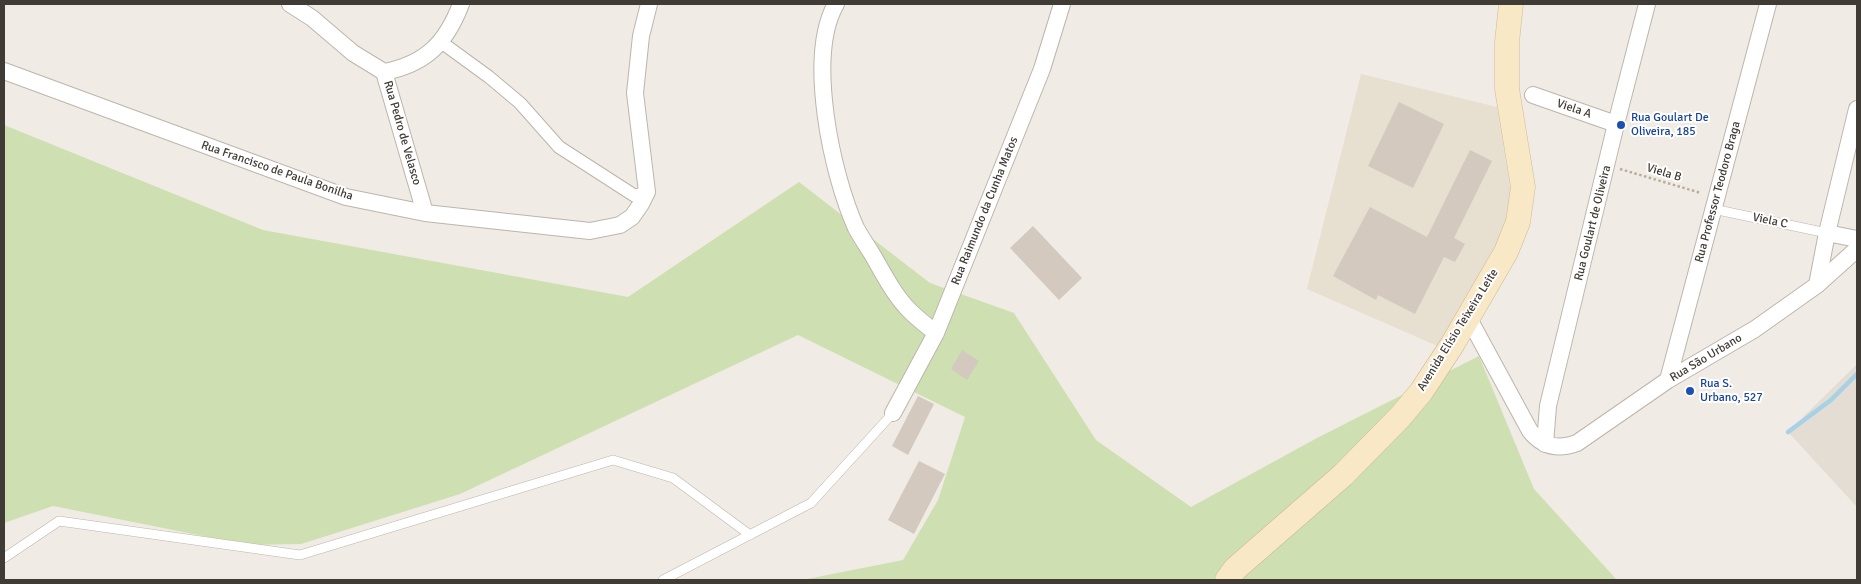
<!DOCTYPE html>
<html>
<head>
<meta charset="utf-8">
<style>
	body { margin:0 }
	#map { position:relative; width:1861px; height:584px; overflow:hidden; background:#f0ebe4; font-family:Signika,sans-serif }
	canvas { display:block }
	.frame { position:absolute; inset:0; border:5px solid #413b35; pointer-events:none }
</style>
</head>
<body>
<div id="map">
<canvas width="1861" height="584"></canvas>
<div class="frame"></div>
</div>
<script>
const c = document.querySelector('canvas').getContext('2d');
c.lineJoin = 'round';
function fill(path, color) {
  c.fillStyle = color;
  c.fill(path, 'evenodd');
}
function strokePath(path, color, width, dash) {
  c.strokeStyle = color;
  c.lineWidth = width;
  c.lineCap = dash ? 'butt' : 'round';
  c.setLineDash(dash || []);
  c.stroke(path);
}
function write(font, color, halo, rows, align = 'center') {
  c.font = font + ' Signika,sans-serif';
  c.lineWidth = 4;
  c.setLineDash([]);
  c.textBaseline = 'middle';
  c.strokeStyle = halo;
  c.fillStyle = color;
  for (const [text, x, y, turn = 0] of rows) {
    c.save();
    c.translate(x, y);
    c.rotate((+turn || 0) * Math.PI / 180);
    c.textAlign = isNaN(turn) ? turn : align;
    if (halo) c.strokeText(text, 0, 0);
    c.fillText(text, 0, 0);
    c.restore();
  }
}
fill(new Path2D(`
	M1857 364V507L1788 432Z`), '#e3ddd3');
fill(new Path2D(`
	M1361 74 1497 107 1512 199 1506 226 1440 347 1307 289Z`), '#e7dfcf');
fill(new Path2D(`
	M4 125 263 230 628 297 799 182 930 283 1014 313 1096 440 1191 507 1317 438 1479 356 1534 489 1617 580H802L903 560 938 500 965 417 798 335 460 494 301 544 248 545 53 506 4 523Z`), '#cee0b1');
strokePath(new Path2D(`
	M1788 432 1831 400 1857 374`), '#a6d1e7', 4.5);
fill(new Path2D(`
	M1399 102 1444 124 1413 188 1368 166Z
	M1470 150 1492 161 1454 238 1465 244 1455 262 1444 257 1415 314 1378 295 1376 300 1333 276 1370 207 1427 237Z
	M1033 226 1082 278 1059 300 1010 248Z
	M962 350 979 361 967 380 951 369Z
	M918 396 934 404 908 455 892 446Z
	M919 461 945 474 914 534 888 520Z`), '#d3c9be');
const service = new Path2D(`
	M1713 209 1827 233
	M4 558 59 521 300 555 613 460 673 478 750 535
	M663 580 811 503 893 413`);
const pedestrian = new Path2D(`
	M441 42 489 77 520 103 559 147 635 196 647 192`);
const minor = new Path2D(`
	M290 4 312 18 353 53 384 72
	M836 4C806 56 832 175 856 228 861 237 867 246 872 254 883 273 894 295 910 311 918 319 927 326 936 333
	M4 71 346 197 425 213 590 231 620 225 632 217 641 204 647 192 635 93 641 36 649 4
	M1533 95 1616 124
	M1857 109 1827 233 1857 239
	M425 213 384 72C426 64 446 43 461 4
	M1817 285 1827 233
	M1468 317 1530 431C1543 447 1558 450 1577 443L1668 380 1755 329 1817 285 1857 249
	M1668 380 1768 4
	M893 413 936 333 1042 69 1062 4
	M1545 444 1548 406 1616 124 1647 4`);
const secondary = new Path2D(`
	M1227 580 1235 569 1343 475 1400 417 1421 392 1452 345 1506 252 1518 222 1523 187 1507 89V42L1511 4`);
strokePath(service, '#bdb5ab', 10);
strokePath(pedestrian, '#bdb5ab', 14);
strokePath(minor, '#bdb5ab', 18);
strokePath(secondary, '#cbba98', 25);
strokePath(new Path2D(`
	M1620 169 1701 193`), '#baad9b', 2.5, [2.5, 2.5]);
strokePath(service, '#fff', 9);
strokePath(pedestrian, '#fff', 12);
strokePath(minor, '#fff', 16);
strokePath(secondary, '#f8e8c6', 24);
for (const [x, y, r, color] of [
	[1621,125,5,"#1a4fb4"],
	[1690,391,5,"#1a4fb4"]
]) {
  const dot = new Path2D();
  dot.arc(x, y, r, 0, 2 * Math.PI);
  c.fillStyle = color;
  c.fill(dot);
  strokePath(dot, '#fff', 2);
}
write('12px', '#413b35', '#fff', [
	["Viela A",1574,109,19],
	["Rua Pedro de Velasco",402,133,74],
	["Rua Francisco de Paula Bonilha",277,171,19],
	["Viela B",1664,173,17],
	["Rua Professor Teodoro Braga",1718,192,-75],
	["Rua Raimundo da Cunha Matos",985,211,-68],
	["Viela C",1770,221,12],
	["Rua Goulart de Oliveira",1593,223,-76],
	["Avenida Elísio Teixeira Leite",1458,330,-58],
	["Rua São Urbano",1706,358,-31]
]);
write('12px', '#164399', '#fff', [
	["Rua Goulart De",1631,118],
	["Oliveira, 185",1631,132],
	["Rua S.",1700,384],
	["Urbano, 527",1700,398]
], 'left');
</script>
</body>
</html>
